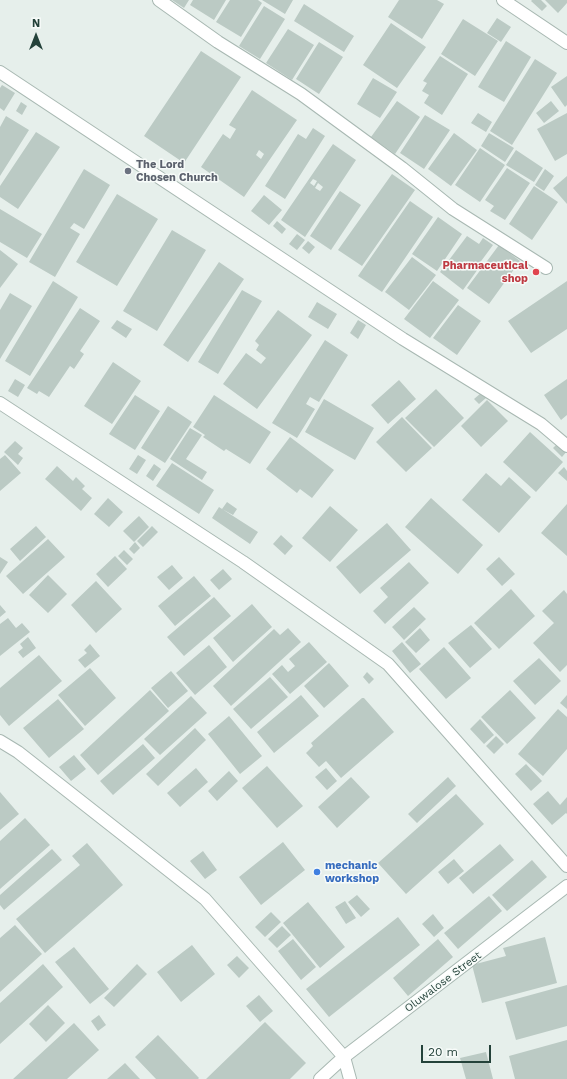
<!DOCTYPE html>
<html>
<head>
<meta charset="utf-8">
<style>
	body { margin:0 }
	#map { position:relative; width:567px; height:1079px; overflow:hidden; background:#e6efeb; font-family:"Work Sans",sans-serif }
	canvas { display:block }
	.north { position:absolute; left:16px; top:16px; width:40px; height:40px; -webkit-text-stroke:3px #f7fbf9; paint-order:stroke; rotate:0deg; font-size:11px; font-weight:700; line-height:16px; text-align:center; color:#24423a }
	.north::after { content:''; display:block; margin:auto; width:14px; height:18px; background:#24423a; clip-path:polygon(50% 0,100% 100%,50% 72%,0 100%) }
	.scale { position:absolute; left:421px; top:1045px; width:70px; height:18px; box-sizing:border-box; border:2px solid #24423a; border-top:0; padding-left:5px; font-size:12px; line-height:14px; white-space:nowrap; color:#24423a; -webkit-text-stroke:3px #f7fbf9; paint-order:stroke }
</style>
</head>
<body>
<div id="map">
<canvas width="567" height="1079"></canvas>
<div class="north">N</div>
<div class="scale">20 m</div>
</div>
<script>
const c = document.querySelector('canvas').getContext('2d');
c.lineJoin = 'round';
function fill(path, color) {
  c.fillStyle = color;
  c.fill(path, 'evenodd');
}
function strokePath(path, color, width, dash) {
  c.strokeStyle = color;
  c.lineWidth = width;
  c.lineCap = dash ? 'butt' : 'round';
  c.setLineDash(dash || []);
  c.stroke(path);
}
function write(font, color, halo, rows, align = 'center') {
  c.font = font + ' "Work Sans",sans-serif';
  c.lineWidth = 3;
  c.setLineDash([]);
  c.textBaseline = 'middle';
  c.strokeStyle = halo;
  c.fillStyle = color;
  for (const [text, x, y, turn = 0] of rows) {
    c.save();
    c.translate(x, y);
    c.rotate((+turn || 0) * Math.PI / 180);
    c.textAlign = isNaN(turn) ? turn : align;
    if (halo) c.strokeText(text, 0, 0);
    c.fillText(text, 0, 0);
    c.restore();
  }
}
fill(new Path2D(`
	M172 0H189L184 8Z
	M193 0H226L214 20 190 5Z
	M230 0H258L262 3 241 37 216 22Z
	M262 0H293L285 14Z
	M399 0H437L444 4 422 39 388 17Z
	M532 0H541L547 6 542 11 531 1Z
	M545 0H567V3L558 13Z
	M304 4 354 36 344 52 294 21Z
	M264 6 285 19 260 59 239 46Z
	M497 18 511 27 501 42 487 33Z
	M463 19 498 41 475 76 441 54Z
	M391 23 426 47 397 88 363 65Z
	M288 29 314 45 292 80 266 63Z
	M506 41 531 57 504 102 478 87Z
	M319 42 343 57 319 94 296 79Z
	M201 51 241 77 184 163 144 136Z
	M440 56 468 74 442 115 424 103 429 95 422 91 427 83 423 81Z
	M535 59 557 73 512 145 490 131Z
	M567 76V105L565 107 551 87Z
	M373 78 397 92 380 118 357 104Z
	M2 85 15 93 4 111 0 108V88Z
	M252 90 297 120 244 197 201 167 223 134 230 139 236 129 229 125ZM259 150 264 154 261 159 256 155Z
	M397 101 420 117 395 154 371 137Z
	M551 101 559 111 544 123 536 113Z
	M21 102 27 106 22 115 16 111Z
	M478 113 492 122 486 132 471 123Z
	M567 113V154L555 161 537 129Z
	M425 115 450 130 424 169 400 153Z
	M6 116 29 130 0 176V127Z
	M313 128 325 136 285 199 265 186 298 134 306 139Z
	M36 132 60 147 18 209 0 197V186Z
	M454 133 477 150 451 186 428 169Z
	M489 133 514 148 505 162 481 146Z
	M333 144 356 160 305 237 281 220ZM313 179 317 181 314 186 310 183ZM318 183 323 187 320 191 315 188Z
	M480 148 505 165 480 202 455 185Z
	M516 150 543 168 534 182 506 165Z
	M507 168 530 183 505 220 490 211 494 206 485 200Z
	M84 169 110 185 84 229 74 223 70 228 80 234 55 277 29 262Z
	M545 169 554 176 544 191 535 185Z
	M392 174 415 190 362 266 338 250Z
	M567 176V204L553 188Z
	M534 186 558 202 532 240 509 224Z
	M340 191 361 205 331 250 310 236Z
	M117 194 158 219 117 286 76 262Z
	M264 195 282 210 269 225 251 211Z
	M410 201 433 217 382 292 358 276Z
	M0 209 42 234 27 258 0 242Z
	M438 217 462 234 437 271 412 254Z
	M277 221 286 229 282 234 273 226Z
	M172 230 206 250 157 331 123 311Z
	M297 234 305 240 297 250 289 244Z
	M467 236 479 244 483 238 493 245 476 268 478 269 463 290 440 272Z
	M308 241 315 247 309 254 302 248Z
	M499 245 520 261 489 304 467 288Z
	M0 250 18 264 0 288Z
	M412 257 436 275 409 310 385 292Z
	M219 262 244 279 188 362 163 345Z
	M53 281 78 297 30 376 5 361Z
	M433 281 459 300 430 338 404 319Z
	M567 281V329L531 353 508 321Z
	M242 290 262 301 218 374 198 362Z
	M10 293 32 306 0 359V310Z
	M317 302 337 314 328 329 308 317Z
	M458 305 481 321 457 355 433 338Z
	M80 308 100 321 80 351 84 354 74 369 70 366 49 397 39 391 37 394 27 388Z
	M278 310 312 335 257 409 223 384 246 353 261 364 266 358 256 350 259 345 255 341Z
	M117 320 132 329 126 338 111 328Z
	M358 320 366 325 358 339 350 333Z
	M325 340 348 355 319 402 310 397 306 404 315 409 297 438 272 423Z
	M113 362 141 381 112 424 84 406Z
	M15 379 25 385 18 397 8 391Z
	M567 379V415L561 420 544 395Z
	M399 380 416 399 388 424 371 405Z
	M436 389 464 418 434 447 405 418Z
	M481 393 486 398 479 404 474 399Z
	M135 395 160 411 135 450 109 434Z
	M214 395 271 432 250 464 226 449 224 451 203 437 205 435 193 427Z
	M324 399 374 428 355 460 305 432Z
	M487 400 508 421 481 447 461 426Z
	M168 406 192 422 165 463 141 448Z
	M402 417 432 448 406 472 376 442Z
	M190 428 202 435 186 459 207 472 202 480 170 459Z
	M530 432 563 462 536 492 503 462Z
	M290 437 334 470 312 498 300 489 297 493 266 469Z
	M15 441 23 448 18 454 23 458 18 465 4 452Z
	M558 443 567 451 562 457 553 448Z
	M5 455 21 473 0 491V459Z
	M138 455 146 460 137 474 129 469Z
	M172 463 214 490 199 514 156 486Z
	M154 464 161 469 153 481 146 476Z
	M57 466 73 481 76 477 85 486 82 489 92 498 81 511 45 479Z
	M564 467 567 471V481L558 473Z
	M486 473 501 486 509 477 531 497 499 533 462 500Z
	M108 498 123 512 109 527 94 514Z
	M431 498 483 545 458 574 405 527Z
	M227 502 237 509 233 515 222 509Z
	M567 504V556L541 533Z
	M330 506 358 530 330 562 302 538Z
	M219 507 258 532 250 544 212 518Z
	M139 516 149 527 134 542 123 531Z
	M387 523 411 550 360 594 336 567Z
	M36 526 46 537 20 561 10 549Z
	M152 526 158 532 143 547 137 541Z
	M281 535 293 546 285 555 273 544Z
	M48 539 65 557 23 594 6 576Z
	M135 542 140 548 134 554 129 549Z
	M124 550 133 559 127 565 118 556Z
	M115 556 127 569 108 587 96 574Z
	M0 557 8 562 0 574Z
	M499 557 515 574 502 586 486 569Z
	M409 562 429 583 385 624 373 611 388 597 380 588Z
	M172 565 183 578 169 590 157 577Z
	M223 569 232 579 219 590 210 580Z
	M48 575 67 594 48 613 29 595Z
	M194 576 211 596 175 626 158 606Z
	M96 581 122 609 96 633 71 605Z
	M511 589 535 616 499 649 474 623Z
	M564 590 567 594V665L560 672 533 643 554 623 542 611Z
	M214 597 231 616 184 656 167 637Z
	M252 604 272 627 233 662 213 638Z
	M0 605 6 612 0 617Z
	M414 607 426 619 404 640 392 627Z
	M8 618 16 628 22 623 30 632 0 656V624Z
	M471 625 492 649 470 668 448 643Z
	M288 628 301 642 231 706 213 686 274 629 280 635Z
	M420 628 430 640 416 653 405 642Z
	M28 637 36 648 23 658 18 652 23 648 20 644Z
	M309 642 327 662 290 694 272 674 282 665 288 672 295 666 289 659Z
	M402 642 421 664 410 673 392 651Z
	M90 644 100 656 85 668 78 660 87 653 84 650Z
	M209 645 227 667 195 695 176 673Z
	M444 647 471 678 446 699 419 669Z
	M39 655 62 681 9 726 0 715V688Z
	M539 658 561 681 535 705 513 681Z
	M329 663 349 686 324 708 304 686Z
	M90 668 116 698 85 726 58 695Z
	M171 671 188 691 168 708 151 688Z
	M367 672 374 679 369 684 363 677Z
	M270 677 288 697 251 729 233 709Z
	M150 690 169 711 98 775 80 755Z
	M510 690 536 718 507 744 481 717Z
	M301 695 319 716 274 753 257 732Z
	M567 695V709L560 703Z
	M191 696 207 713 160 755 144 739Z
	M362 698H364L394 732 341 778 326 761 319 767 306 753 313 746 311 743Z
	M58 699 84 729 49 758 23 728Z
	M558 709 567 717V749L543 776 518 754Z
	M229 716 262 756 240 774 208 734Z
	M480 719 494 735 484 744 470 729Z
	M195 728 206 740 158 786 146 774Z
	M496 736 504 744 494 754 486 746Z
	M143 744 155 758 113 795 100 781Z
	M74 755 86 769 71 781 59 767Z
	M526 764 542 781 531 791 515 774Z
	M267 766 303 806 277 828 242 788Z
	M196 768 208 782 180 807 167 793Z
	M326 768 337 781 327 790 315 777Z
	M229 771 238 781 217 801 208 791Z
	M351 777 370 797 337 828 318 807Z
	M448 777 456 786 417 823 408 814Z
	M548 791 560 805 567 797V814L566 813 552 825 533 804Z
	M0 792 19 814 0 830Z
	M456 794 484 824 406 894 378 863Z
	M25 818 50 845 0 889V841Z
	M283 842 305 870 261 905 239 877Z
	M87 843 123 885 45 953 16 919 80 865 72 856Z
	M500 844 514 860 473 894 459 878Z
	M52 849 62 860 4 910 0 905V895Z
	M203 851 217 870 205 879 190 861Z
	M454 859 464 871 448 884 438 872Z
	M532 860 547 877 507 911 492 895Z
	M357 895 370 909 361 917 348 902Z
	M489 896 502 911 458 949 444 933Z
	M345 901 356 918 346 924 335 907Z
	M308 902 345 947 320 968 283 923Z
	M271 912 281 922 265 937 255 927Z
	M433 914 444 928 434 937 422 924Z
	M398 917 420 945 329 1017 306 989Z
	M15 925 42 954 0 992V938Z
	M282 926 291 935 277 948 268 939Z
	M545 937 557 983 482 1003 472 965 506 956 503 948Z
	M293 939 316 967 301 980 278 951Z
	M438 939 453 957 408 996 393 978Z
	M192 945 215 974 181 1002 157 972Z
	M74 947 109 989 90 1004 55 962Z
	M237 956 249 968 239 978 227 965Z
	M43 964 63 987 0 1044V1003Z
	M137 964 147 974 114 1007 104 998Z
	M567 985V1026L516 1040 505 1002Z
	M259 995 273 1011 260 1022 246 1006Z
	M48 1005 65 1023 46 1042 29 1024Z
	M99 1015 106 1025 98 1031 91 1021Z
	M265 1022 306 1063 290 1079H206Z
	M74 1023 99 1050 67 1079H13Z
	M158 1035 199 1078 198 1079H156L135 1057Z
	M567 1040V1079H515L509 1056Z
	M486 1052 493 1079H466L460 1058Z
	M125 1063 140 1079H107Z`), '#bbcac4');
const minor = new Path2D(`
	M159 0 218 42 301 94 402 168 453 209 546 268
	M503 0 567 43
	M0 72 403 339 541 424 567 446
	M0 403 243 562 388 664 567 866
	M0 741 18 752 205 899 344 1057 350 1079`);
const tertiary = new Path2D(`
	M320 1079 344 1057 567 886`);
strokePath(minor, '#a8b8b2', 14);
strokePath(tertiary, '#a8b8b2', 14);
strokePath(minor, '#fff', 12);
strokePath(tertiary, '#fff', 12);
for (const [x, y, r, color] of [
	[128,171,4,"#6b7280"],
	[536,272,4,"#e0444e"],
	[317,872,4,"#3f7fe0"]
]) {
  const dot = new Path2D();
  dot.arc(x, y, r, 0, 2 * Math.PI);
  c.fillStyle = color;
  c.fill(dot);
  strokePath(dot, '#f7fbf9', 1.5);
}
write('bold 11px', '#5b616d', '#f7fbf9', [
	["The Lord",136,165],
	["Chosen Church",136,178]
], 'left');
write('bold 11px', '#be3a42', '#f7fbf9', [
	["Pharmaceutical",528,266],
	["shop",528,279]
], 'right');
write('bold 11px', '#366cbe', '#f7fbf9', [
	["mechanic",325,866],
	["workshop",325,879]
], 'left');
write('11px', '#24423a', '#f7fbf9', [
	["Oluwalose Street",443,982,-37]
]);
</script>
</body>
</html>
